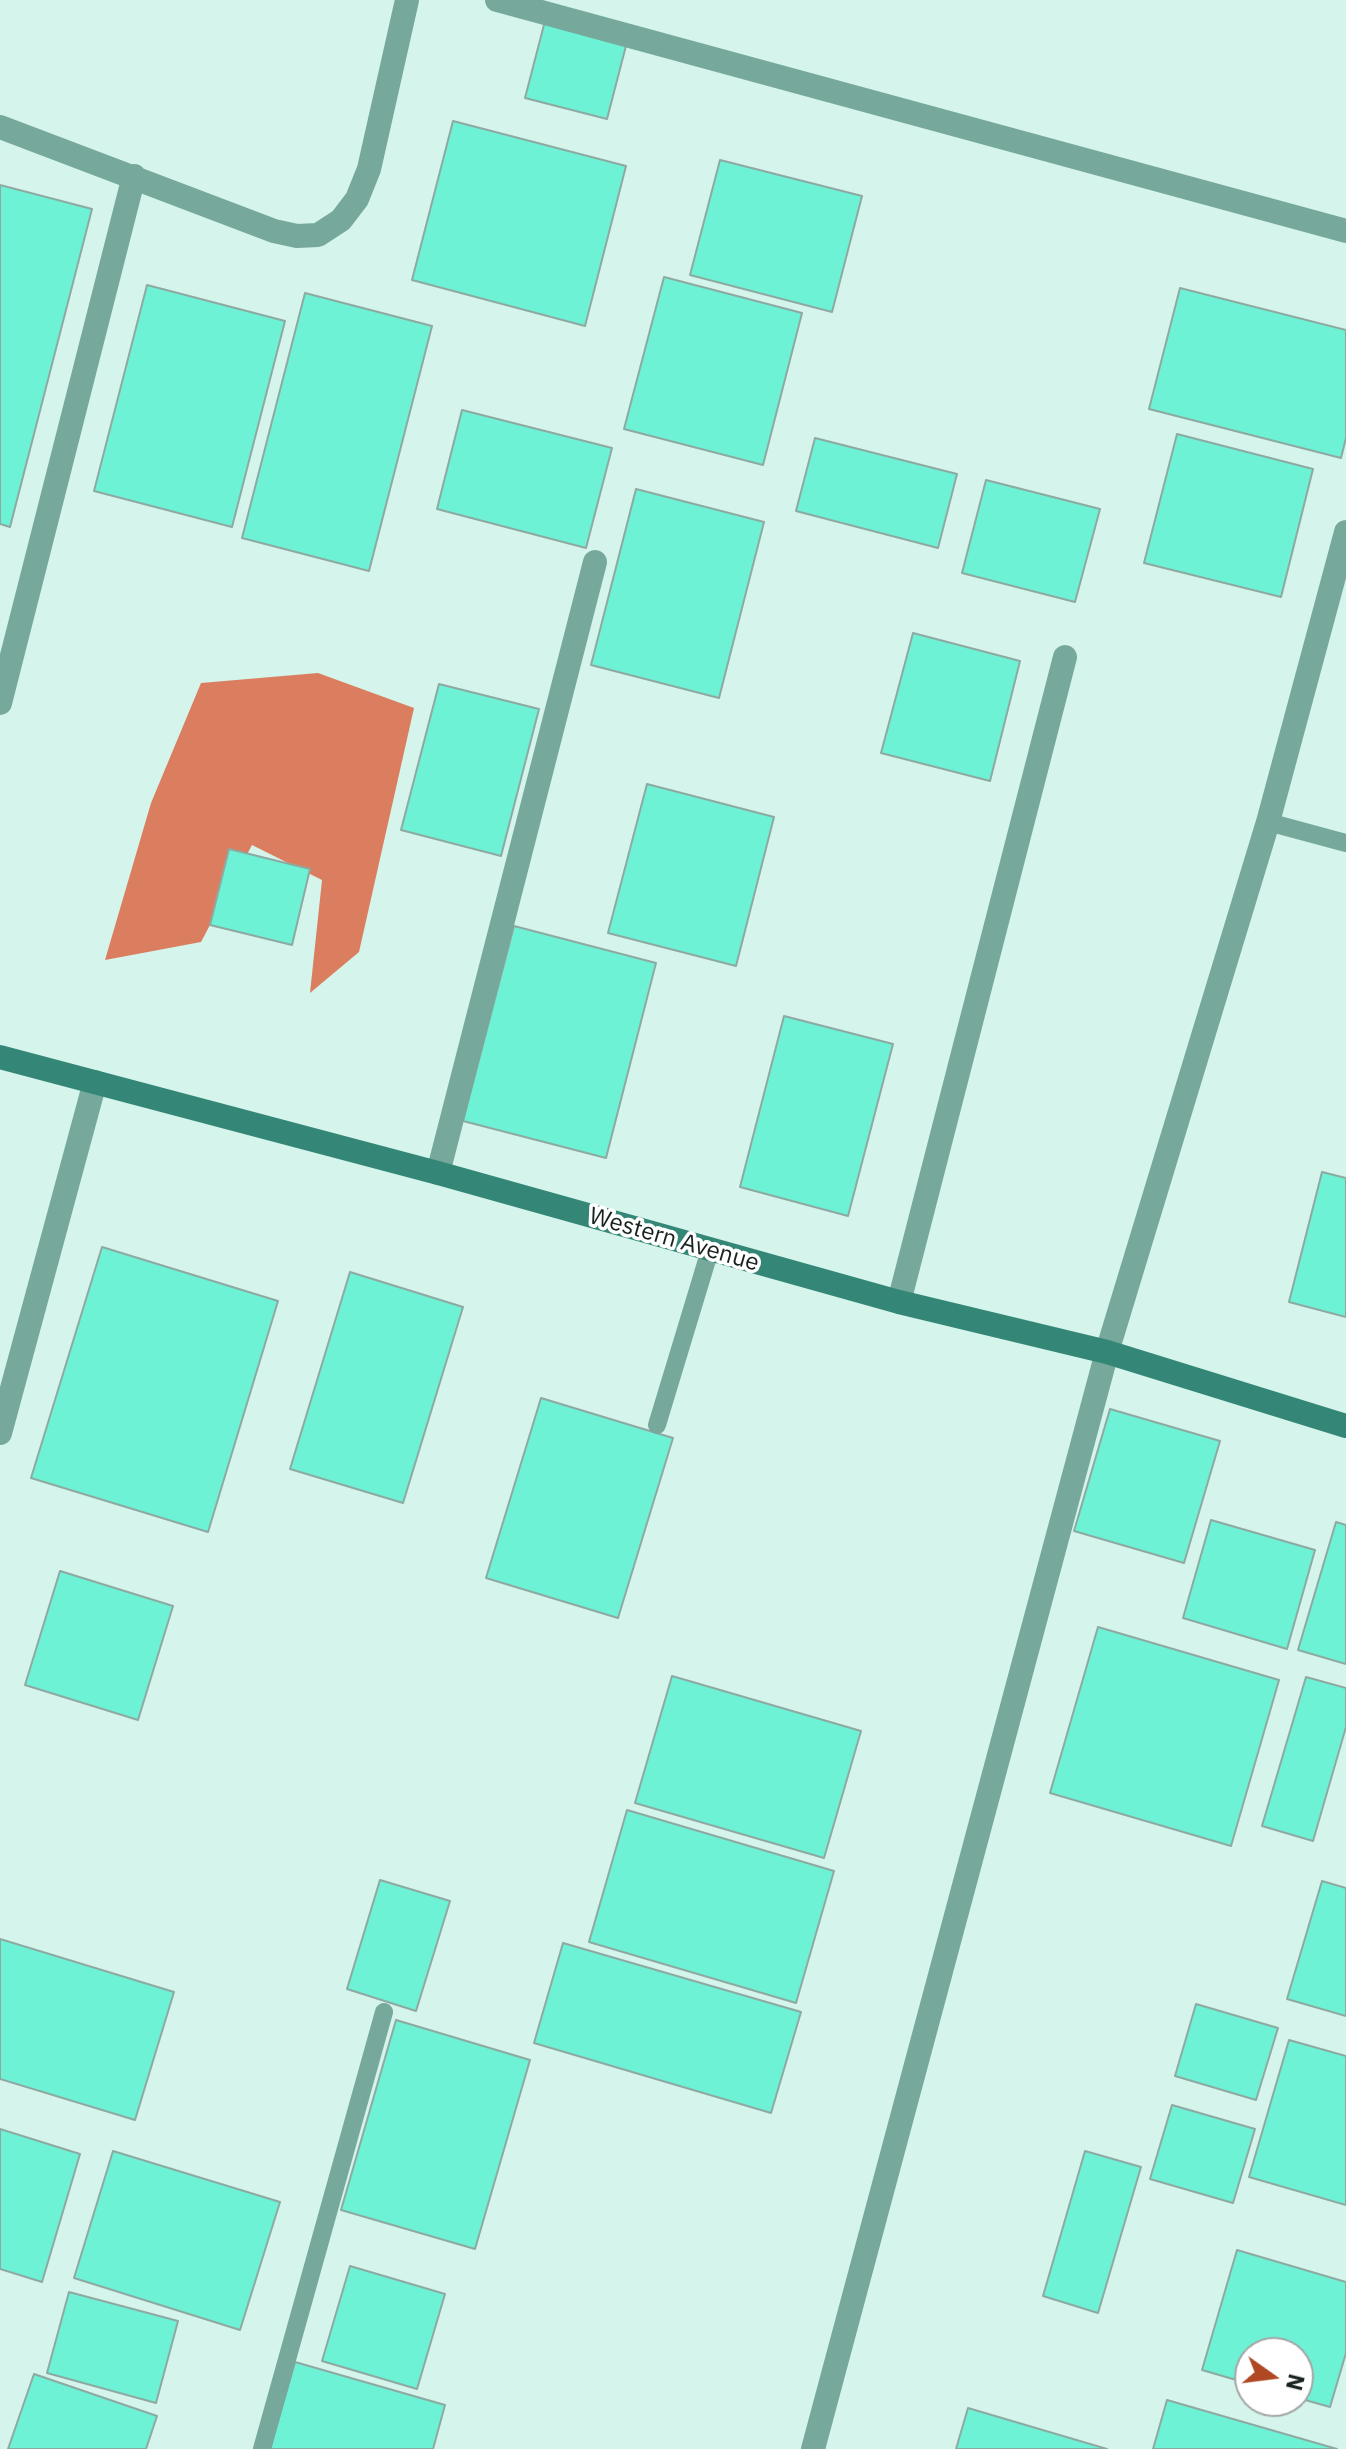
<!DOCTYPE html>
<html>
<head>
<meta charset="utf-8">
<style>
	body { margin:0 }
	#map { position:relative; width:1346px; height:2449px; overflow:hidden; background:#d5f4eb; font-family:"IBM Plex Sans",sans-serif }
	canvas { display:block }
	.north { position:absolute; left:1234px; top:2337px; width:80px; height:80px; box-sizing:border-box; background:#fff; border:2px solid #a3a7a6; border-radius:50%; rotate:104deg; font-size:22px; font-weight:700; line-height:32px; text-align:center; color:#182320 }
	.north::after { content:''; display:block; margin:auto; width:28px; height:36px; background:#af4823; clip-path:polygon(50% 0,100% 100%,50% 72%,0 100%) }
</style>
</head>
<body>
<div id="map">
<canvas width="1346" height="2449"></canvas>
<div class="north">N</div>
</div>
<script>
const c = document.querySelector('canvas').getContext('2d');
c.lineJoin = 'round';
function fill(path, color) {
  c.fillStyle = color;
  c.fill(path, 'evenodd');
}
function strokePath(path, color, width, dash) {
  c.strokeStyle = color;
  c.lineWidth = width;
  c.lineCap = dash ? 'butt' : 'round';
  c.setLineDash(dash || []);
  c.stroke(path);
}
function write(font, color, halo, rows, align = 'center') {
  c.font = font + ' "IBM Plex Sans",sans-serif';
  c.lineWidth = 7;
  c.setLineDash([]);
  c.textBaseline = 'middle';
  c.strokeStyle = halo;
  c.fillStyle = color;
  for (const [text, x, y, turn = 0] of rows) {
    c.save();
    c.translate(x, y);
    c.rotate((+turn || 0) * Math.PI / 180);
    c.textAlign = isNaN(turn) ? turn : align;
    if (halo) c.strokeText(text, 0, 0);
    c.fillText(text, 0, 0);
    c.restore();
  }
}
fill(new Path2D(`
	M318 673 414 708 359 952 310 993 322 880 252 845 201 942 105 960 151 803 201 683Z`), '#db7e5f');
const building = new Path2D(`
	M546 17 628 38 607 119 525 98Z
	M453 121 626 166 585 326 412 280Z
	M720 160 862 196 832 312 690 275Z
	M0 185 92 209 10 527 0 524Z
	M664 277 802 313 763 465 624 429Z
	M147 285 285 321 232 527 94 491Z
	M1180 288 1346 330V438L1341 458 1149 409Z
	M305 293 432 326 369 571 242 538Z
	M462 410 612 448 586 548 437 509Z
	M1177 434 1313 469 1281 597 1144 563Z
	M815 438 957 474 938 548 796 511Z
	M986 480 1100 509 1075 602 962 573Z
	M636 489 764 522 719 698 591 665Z
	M913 633 1020 661 990 781 881 753Z
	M439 684 539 709 501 856 401 830Z
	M647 784 774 817 736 966 608 933Z
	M229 849 310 869 292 945 210 925Z
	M514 926 656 963 606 1158 463 1121Z
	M784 1016 893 1044 848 1216 740 1187Z
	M1322 1172 1346 1178V1317L1289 1302Z
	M102 1247 278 1301 208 1532 31 1478Z
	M350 1272 463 1307 403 1503 290 1469Z
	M541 1398 673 1438 618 1618 486 1578Z
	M1110 1409 1220 1441 1184 1563 1074 1531Z
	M1211 1520 1315 1550 1287 1649 1183 1618Z
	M1336 1522 1346 1525V1664L1298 1650Z
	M60 1571 173 1606 138 1720 25 1685Z
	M1098 1627 1279 1680 1231 1846 1050 1793Z
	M672 1676 861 1731 824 1858 635 1803Z
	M1306 1677 1346 1688V1727L1313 1841 1262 1826Z
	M627 1810 834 1871 796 2003 589 1942Z
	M380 1880 450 1901 416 2011 347 1989Z
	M1322 1881 1346 1888V2016L1287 1999Z
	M0 1939 174 1992 135 2120 0 2079Z
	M563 1943 801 2012 771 2113 534 2043Z
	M1196 2004 1278 2028 1256 2100 1175 2076Z
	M396 2020 530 2060 475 2249 341 2210Z
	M1289 2040 1346 2056V2205L1249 2177Z
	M1172 2105 1255 2129 1233 2203 1150 2179Z
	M0 2129 80 2154 42 2282 0 2269Z
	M113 2151 280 2202 240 2330 74 2278Z
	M1085 2151 1141 2167 1098 2313 1043 2296Z
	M1237 2250 1346 2282V2353L1330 2407 1298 2398V2353H1250V2384L1202 2370Z
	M350 2266 445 2294 417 2389 322 2361Z
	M69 2292 178 2321 156 2403 47 2373Z
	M295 2362 445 2405 433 2449H270Z
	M34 2374 157 2416 146 2449H8Z
	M1167 2400 1337 2449H1153Z
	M968 2408 1107 2449H956Z`);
fill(building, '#6ef2d6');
strokePath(building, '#8daaa2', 2);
strokePath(new Path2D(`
	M1268 822 1346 843
	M657 1425 710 1250
	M262 2449 384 2012`), '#77a89c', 18);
strokePath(new Path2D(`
	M497 0 1346 231
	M0 127 274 231 297 236 318 235 341 220 357 199 369 169 407 0
	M0 703 134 176
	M438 1173 595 562
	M899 1302 1065 657
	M0 1433 95 1082
	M813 2449 1107 1352 1268 822 1346 532`), '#77a89c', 24);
strokePath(new Path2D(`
	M0 1057 438 1173 899 1302 1107 1352 1346 1426`), '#348776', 24);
write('24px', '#182320', '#fff', [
	["Western Avenue",674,1240,16]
]);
</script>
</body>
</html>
